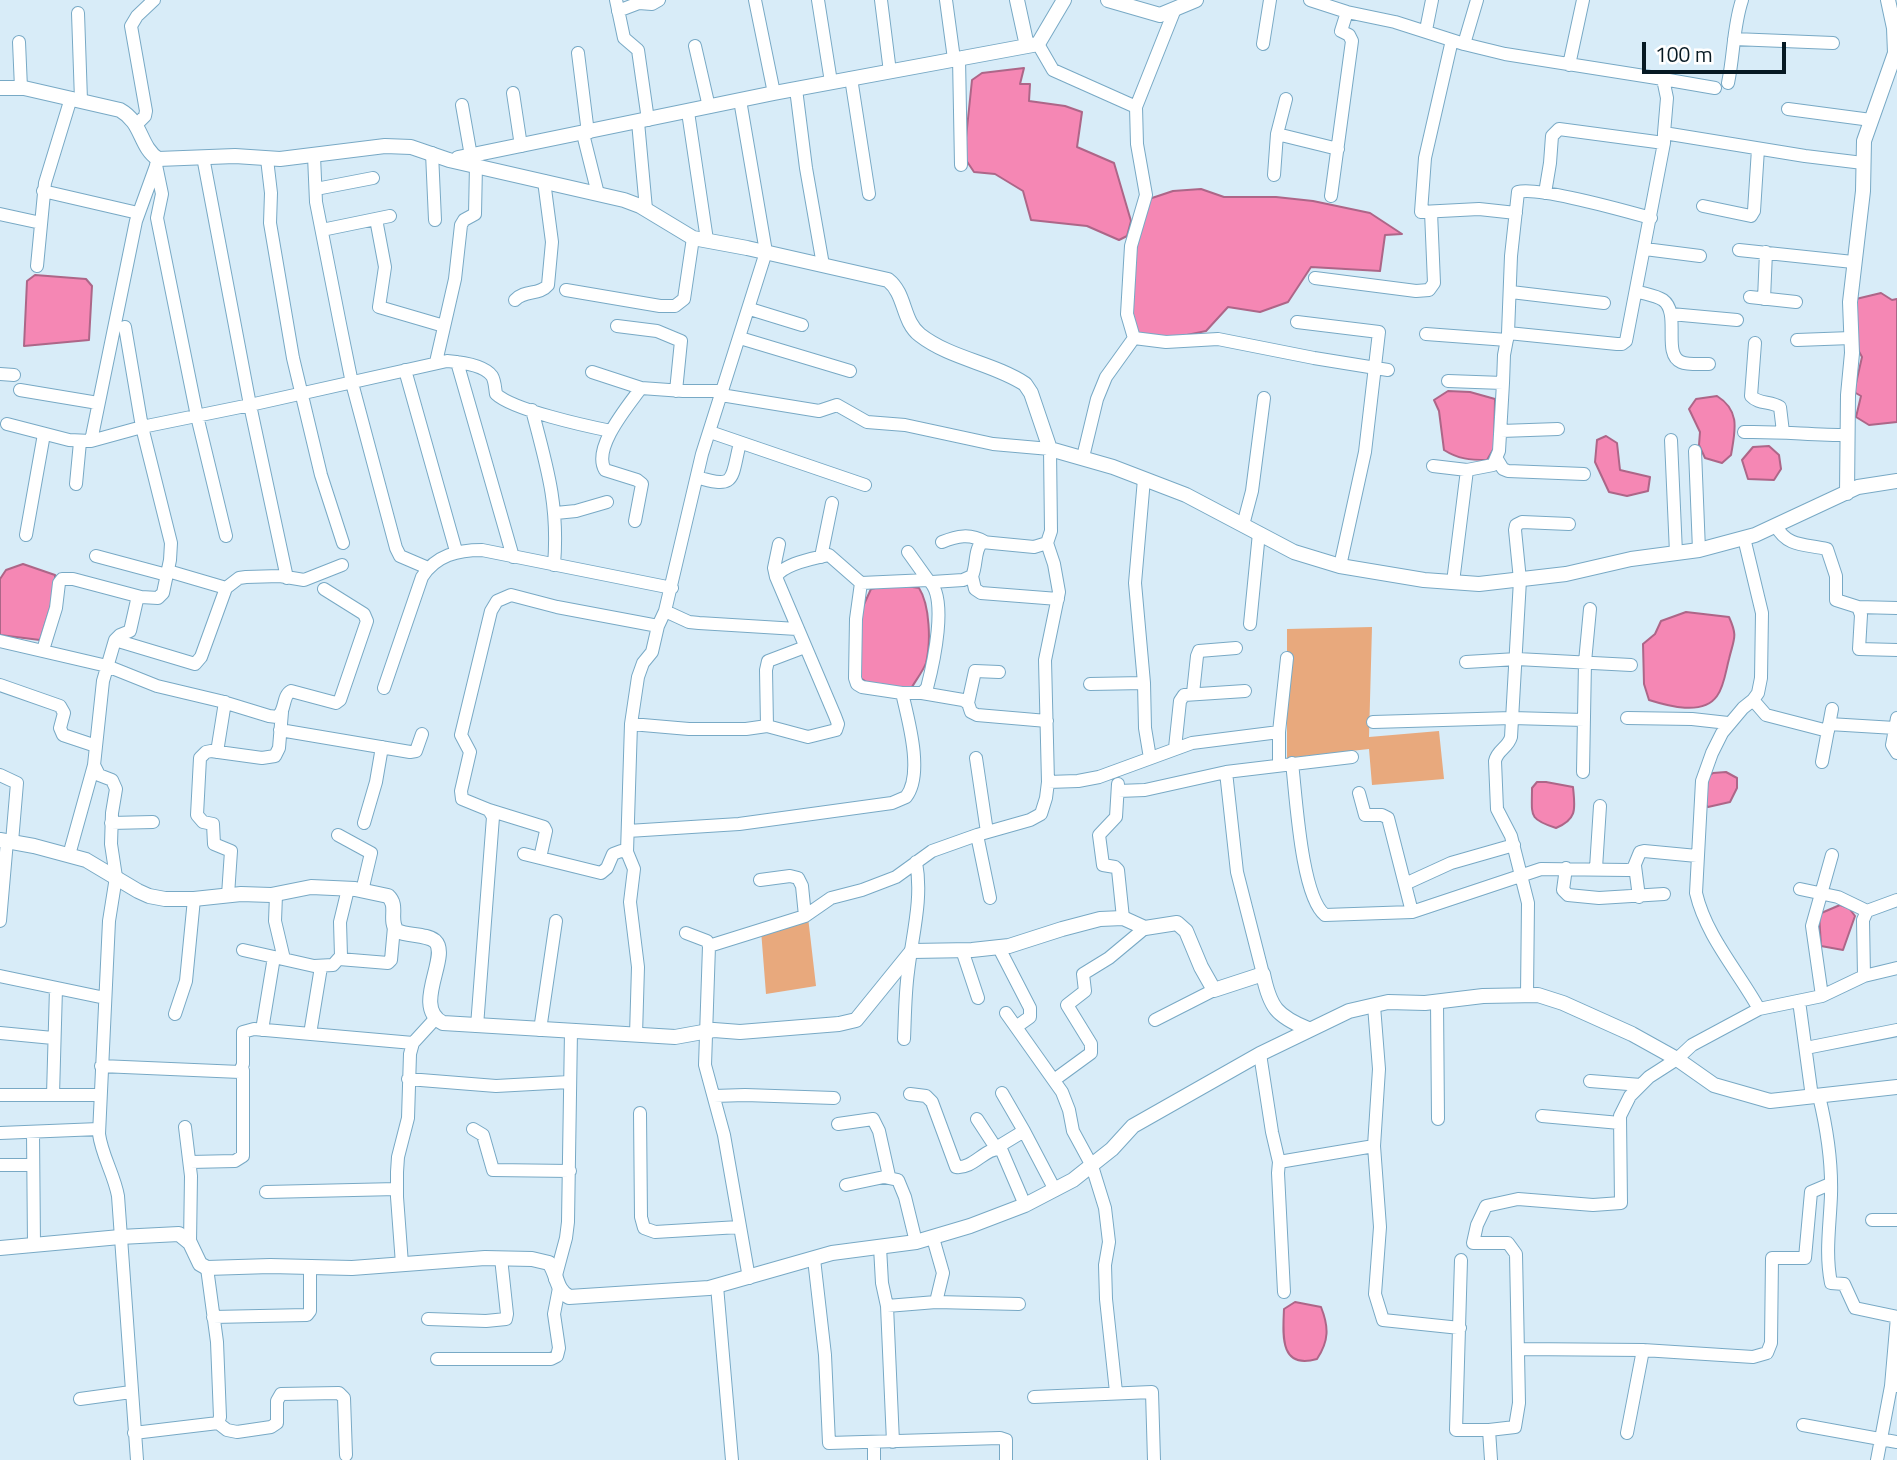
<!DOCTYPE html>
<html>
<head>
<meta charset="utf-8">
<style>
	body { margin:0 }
	#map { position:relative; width:1897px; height:1460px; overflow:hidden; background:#d8ecf8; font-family:"Titillium Web",sans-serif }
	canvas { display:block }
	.scale { position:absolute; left:1642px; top:42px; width:144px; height:32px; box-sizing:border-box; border:4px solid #061923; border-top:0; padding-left:9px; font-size:21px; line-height:24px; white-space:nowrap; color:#061923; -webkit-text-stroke:5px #fff; paint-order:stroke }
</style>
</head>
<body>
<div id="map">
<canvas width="1897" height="1460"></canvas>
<div class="scale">100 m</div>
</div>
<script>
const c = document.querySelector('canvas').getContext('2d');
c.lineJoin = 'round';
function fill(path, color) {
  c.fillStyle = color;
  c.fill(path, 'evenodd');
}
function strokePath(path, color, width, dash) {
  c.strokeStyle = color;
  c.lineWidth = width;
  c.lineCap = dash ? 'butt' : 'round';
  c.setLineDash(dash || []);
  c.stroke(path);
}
fill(new Path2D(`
	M1372 627 1369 737 1439 731 1444 779 1372 785 1369 749 1287 758V629Z
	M808 917 816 986 766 994 761 930Z`), '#e8a97d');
const water = new Path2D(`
	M1024 68 1020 84H1030L1029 101 1065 106 1082 112 1077 147 1114 163 1131 221 1127 236 1119 240 1087 226 1031 220 1023 191 995 174 974 172 964 157 972 80 982 73Z
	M1201 189 1224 197H1276L1313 201 1370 213 1402 234 1385 235 1380 271 1311 267 1288 302 1260 312 1228 307 1206 331 1182 336 1149 339 1133 333C1131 287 1129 241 1149 199L1173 191Z
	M35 275 86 279 92 286 89 340 24 346 27 281Z
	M1881 293 1892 300 1897 299V422L1869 425 1856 417 1861 396 1854 392 1862 357 1856 346V299Z
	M1448 391 1470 392 1495 399 1494 448 1487 460C1470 460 1458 459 1444 450L1439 411 1434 400Z
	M1717 396C1741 411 1735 431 1731 455L1722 463 1705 458 1699 445 1700 432 1689 409 1696 399Z
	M1606 436 1617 443 1620 470 1650 477 1648 491 1627 496 1609 492 1595 462 1597 440Z
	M1769 446 1779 455 1781 469 1774 480 1748 479 1742 460 1753 447Z
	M23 564 55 575V592L40 640 0 635V579L6 570Z
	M893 584 919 588C930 605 931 643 926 663 923 671 916 680 912 687H874L859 677 860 613 871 589Z
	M1686 612 1729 617C1738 637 1734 638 1729 659 1726 670 1724 687 1717 696 1703 716 1668 706 1649 700L1644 684 1643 644 1655 634 1661 621Z
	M1726 772 1737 778V788L1730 802 1708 807 1703 802 1706 778 1713 773Z
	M1537 782H1546L1573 787C1575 808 1578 819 1556 828 1528 819 1532 816 1532 788Z
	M1840 905 1849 908 1855 916 1843 950 1821 946 1819 914Z
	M1295 1302 1321 1307C1329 1327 1329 1341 1317 1359 1279 1370 1283 1334 1284 1309Z`);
fill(water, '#f587b4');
strokePath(water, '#ad6688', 2);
const minor = new Path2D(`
	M616 0 624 38 638 50 648 120
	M755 0 774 93
	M818 0 831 82
	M881 0 890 72
	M946 0 954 59
	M1310 0 1347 12 1395 22 1464 44 1505 54 1663 79 1667 98 1664 133 1805 156 1863 163
	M618 11 639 3 652 4 659 0
	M78 13 81 100
	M1426 30 1432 0
	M1734 39 1833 43
	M1452 40 1425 158 1421 212 1479 209 1516 213
	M19 42 21 88
	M1038 44 1053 70 1136 107 1137 144 1146 195 1131 246 1127 314 1134 338 1166 342 1218 339 1314 358 1388 370
	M1263 44 1270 0
	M1464 44 1477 0
	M695 46 709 107
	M578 53 588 133
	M959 58 961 165
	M1569 65 1583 0
	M851 78 869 194
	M1663 79 1715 88
	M1728 83C1734 55 1733 27 1742 0
	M796 89 806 168 823 265
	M513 93 521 146
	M462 105 471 156
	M1136 107 1175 9
	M1788 109 1871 120
	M688 112 707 240
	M638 122 646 209
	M137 124 145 116 146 111 131 26 137 16 154 0
	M583 134 598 194
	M1277 134 1338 149
	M432 153 435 220
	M314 156 316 202 340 324 352 383 396 548 400 556 428 568
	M203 157 250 405 287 578
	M267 159 271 193 270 223 293 358 321 475 343 543
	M156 165 162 194 157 218 197 416 226 536
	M1274 175 1277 134 1286 99
	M316 189 373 178
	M43 191 138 213
	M1545 193 1550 163 1552 136 1559 129 1664 143
	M1331 196 1352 41 1349 35 1341 31 1347 12
	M1703 206 1751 216 1754 211 1758 149
	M0 214 41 223
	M1651 218C1626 211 1537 186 1518 192L1511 256 1508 333 1617 344H1622L1626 341 1664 143V133
	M376 219 385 267 379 307 444 326
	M322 230 390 216
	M1645 249 1700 256
	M1739 250 1853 262
	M37 266 45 183 71 98
	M1315 278 1416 291 1429 290 1434 283 1431 212
	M566 290 660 306H675L684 299 693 238
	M1636 291C1644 294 1655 295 1663 300 1681 313 1662 354 1681 362 1688 365 1701 364 1709 364
	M1511 292 1604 303
	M1750 297 1796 302
	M1764 299 1766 252
	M515 300C525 289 539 296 548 285L552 242 544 181
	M750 309 802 325
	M1671 314 1737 320
	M1297 322 1379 332 1365 452 1340 566
	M617 326 657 331 681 341 676 391
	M125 327 142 427 171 543 170 560 163 593 158 598 141 597 137 600 130 631 120 635 115 640 103 681 94 765 99 775 112 780 116 789 112 813 111 844 116 877 109 921 99 1134C102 1156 114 1174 118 1196L137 1460
	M1426 334 1507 340
	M740 338 850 371
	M1797 340 1851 338
	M1755 343 1751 396C1758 404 1771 401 1780 407L1783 432
	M436 362 455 279 461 225 464 220 475 214 476 165
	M457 362 513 557
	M405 370 456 551
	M592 372 641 388 683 391H723
	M0 374 14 375
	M1503 383 1504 355 1508 334
	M20 390 98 403
	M721 395 819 411 837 405 867 422 905 425 993 444 1050 449 1051 531 1047 543 1034 547 982 542C974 550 977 566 972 576L963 580 932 582
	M532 410C547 467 559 505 554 565
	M7 424 69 440 91 441 142 427 250 405 447 361C460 362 484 365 492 376 495 381 495 388 496 394 513 410 586 426 611 431
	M1501 431 1558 429
	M710 432 865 485
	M1744 432C1778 431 1812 435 1847 435
	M1671 440 1676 553
	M91 441 136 221 157 163
	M1695 451 1699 550
	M1083 457 1097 399 1106 377 1134 338
	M1497 459 1503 469 1508 471 1584 474
	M1433 466 1467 470 1493 465 1499 451 1503 383 1448 381
	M697 477C737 490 731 478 740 443
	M1144 479 1135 583 1144 683 1145 728 1150 758
	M76 484 80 442
	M556 513 576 511 607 502
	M635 521 642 484 637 480 605 470C592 448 628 406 641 388
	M1243 525 1252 491 1264 398
	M1776 526C1787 547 1805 544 1827 549L1836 576V600L1858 607 1861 615 1859 649 1897 650
	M26 535 44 434
	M1744 538 1762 613 1761 678 1758 693 1753 700 1743 708 1722 733 1712 753 1702 781 1696 893C1706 936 1738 971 1759 1009
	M942 542C957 536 970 533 985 542
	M908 552 928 580
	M96 556 167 575
	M821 557 832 503
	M168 571 226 588 239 578 246 577 280 576 304 580 342 565
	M972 576 975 589 981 593 1058 599
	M776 577 774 568 779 544
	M1453 582 1467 470
	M1858 607 1897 608
	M665 611 689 622 699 623 797 629
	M1250 624 1259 533
	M115 640 195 664 201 657 226 588
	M0 641 107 666 157 686 220 701 269 716 277 717C286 711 282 696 291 691L336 703 340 700 367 621 364 614 324 589
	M43 650 56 608 59 583 62 579H73L141 597
	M1466 662 1517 659 1631 665
	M1090 684 1144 683
	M0 685 60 706 64 713 60 728 63 735 96 746
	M384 688 422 577C436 555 458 550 482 550L672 588
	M922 693 963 700 968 703 971 712 977 715 1047 721
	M1193 693 1197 656 1199 651 1236 648
	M1753 700 1766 715 1828 731
	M968 703 975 671 999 672
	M1627 718 1692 719 1728 723
	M1897 718 1892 745 1897 753
	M1373 722 1512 718 1584 720
	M631 724 689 729H746L767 726 808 737 836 730 838 724 835 716 776 577C783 564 814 558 829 555L861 583
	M1829 724 1895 728
	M767 726 766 670 768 661 805 647
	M280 730 410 752 416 751 422 734
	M1279 732V765
	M1175 748 1180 701 1184 695 1245 691
	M217 752 225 702
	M976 758 987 832
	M1822 762 1832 709
	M1292 763C1296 795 1301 896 1325 915L1412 912 1541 869 1628 870 1633 869 1640 852 1644 851 1697 856
	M1226 772 1237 872 1263 974
	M1583 772 1585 662 1590 609
	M0 775 17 783 12 842
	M1048 782 1078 781 1099 777 1192 743 1279 732 1287 658
	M1118 784 1116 817 1099 835 1103 865 1115 867 1118 870 1123 918
	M1118 791 1145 790 1226 772 1352 757
	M1359 793 1365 815H1382L1388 818 1412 912
	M489 810 544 827 546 831 540 858
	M111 823 153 822
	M364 823 376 782 382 747
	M628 831 739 824 892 803 906 797C924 774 908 719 902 693L862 687 857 684 855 678 856 619 861 583 928 580C949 596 933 665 927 688L922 693H902
	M338 835 371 853 362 891
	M977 835 990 898
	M524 854 601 873 607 868 613 854 621 851 627 852
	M69 855 94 765
	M1635 866 1639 897
	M1566 868 1563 890 1568 895 1599 898 1664 894
	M1596 868 1600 806
	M760 880 790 876 798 878 802 886 805 916
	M1405 884 1451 863 1514 845
	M1800 889 1838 897 1867 911
	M228 895 231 851 214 844 213 824 203 822 197 815 200 758 206 752 211 751 262 758 275 756 279 748 282 712
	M276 895 275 921 284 959
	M0 921 7 841
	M686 933 707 941 709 946 705 1065 724 1135 749 1278
	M709 946 805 916 831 898 862 890 896 877 932 851 977 835 1030 820 1041 814 1046 798 1048 782 1045 660 1059 592 1054 564 1047 543
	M999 948 1030 1008V1017L1016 1027
	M243 950 314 966 333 965 341 956 340 922 348 889
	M962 950 978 998
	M339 959 388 963 391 960 394 927
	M0 976 105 998
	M1864 976 1863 920 1867 911 1897 900
	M1527 994 1528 903 1511 836 1497 809 1495 761C1497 750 1508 748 1511 737L1520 580 1515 530 1516 525 1522 522 1569 524
	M1822 996 1812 926 1832 855
	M1799 1001 1812 1097
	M1437 1002 1438 1119
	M1374 1006 1379 1069 1374 1146 1380 1227 1375 1294 1383 1320 1460 1328
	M1006 1013 1062 1092 1069 1110 1073 1131 1092 1166 1105 1208 1109 1242 1105 1265 1106 1299 1116 1392
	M175 1014 186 981 194 899
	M1155 1020 1214 990
	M477 1026 493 817 489 810 462 799 461 791 470 752 461 735 491 611 497 601 511 595 557 607 658 626 665 611 702 454 766 252 740 100
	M262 1030 274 957
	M540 1030 556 921
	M0 1033 53 1038
	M310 1034 321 967
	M636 1035 638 967 630 902 634 869 627 852 631 724 638 677 643 663 652 652 658 626
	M904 1039C905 1017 905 994 908 972 912 936 923 899 916 862
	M1806 1048 1897 1030
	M1260 1054 1272 1132 1279 1162 1278 1173 1284 1292
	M101 1066 240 1072 243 1064V1032L254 1029 413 1043
	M408 1079 496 1086 569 1082
	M1054 1080 1091 1053V1044L1067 1005 1085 991 1083 974 1109 958 1145 928
	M1590 1081 1641 1085
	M1002 1093 1024 1131 1055 1190
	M910 1094 926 1096 932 1102 956 1167C974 1169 985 1147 1001 1149L1025 1205
	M0 1095H100
	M53 1095 56 988
	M714 1096 745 1095 834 1098
	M1819 1096C1827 1129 1832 1162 1831 1195 1830 1225 1825 1253 1831 1283L1844 1284 1855 1308 1897 1317 1891 1386H1897
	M640 1113 641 1217 644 1228 655 1232 739 1227
	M1542 1116 1620 1123
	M977 1119 996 1148 1024 1131
	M838 1124 873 1119 879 1131 889 1176
	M185 1127 191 1176 190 1243
	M473 1129 483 1135 493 1170 570 1171
	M0 1133 99 1129
	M33 1133 34 1245
	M190 1162 235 1161 243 1156V1070
	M1279 1162 1374 1146
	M0 1165H33
	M846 1185 884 1177 898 1180 905 1197 916 1242
	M266 1192 397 1189
	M1872 1220H1897
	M933 1238 943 1273 936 1302
	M880 1247 882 1283 887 1306 893 1442
	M814 1259 825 1355 829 1443 1000 1438 1006 1440V1460
	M1461 1260 1456 1430H1489
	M402 1264 397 1197V1172L398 1157 408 1118 410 1054 413 1043 435 1019
	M555 1279 566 1238 568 1222 571 1031
	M717 1286 732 1460
	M887 1306 936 1302 1019 1304
	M213 1317 307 1315 310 1311V1267
	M428 1319 486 1321 506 1319 507 1314 501 1258
	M1518 1349 1643 1350 1753 1357 1767 1353 1771 1343 1772 1258H1805L1811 1192 1830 1184
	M437 1359H551L557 1356 559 1348 554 1314 559 1288
	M1034 1397 1152 1392 1154 1460
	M80 1399 131 1392
	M218 1423 227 1430 237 1432 271 1427 277 1423V1401L281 1394 339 1393 344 1398 346 1455
	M1803 1425 1897 1442
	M134 1433 218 1423 220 1417 217 1342 207 1268
	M1627 1433 1643 1350
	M874 1460V1443
	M1491 1460 1489 1430 1515 1427 1519 1403 1516 1254 1508 1243H1473L1477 1225 1486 1206 1518 1199 1593 1205 1621 1203 1620 1116 1630 1096 1649 1077 1677 1059 1692 1045 1759 1009 1822 996 1864 976 1897 968
	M1877 1460 1891 1386`);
const tertiary = new Path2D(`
	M1017 0 1027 46
	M1108 0 1160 15 1196 0
	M0 88H24L120 110C143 123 139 146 158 159L235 156 280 159 385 146 411 147 449 160 624 200 640 206 693 238 747 248 888 280C906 294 902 321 920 335 951 359 993 363 1025 384L1031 393 1050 449 1113 467 1186 495 1294 552 1340 566 1424 580 1479 584 1566 574 1631 559 1699 550 1755 535 1858 487 1897 481
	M458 158 774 93 1038 44 1064 0
	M1847 493 1848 395 1852 353 1850 302 1863 191 1864 141 1895 53 1894 28 1888 0
	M0 840 34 846 86 860 138 891 149 896 165 899H194L241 894 271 895 311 887 355 889 388 896C399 906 388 920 397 931 408 936 426 934 435 941 451 956 411 1007 443 1023L675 1037 714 1030 740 1032 839 1024 856 1020 912 951 972 950 1009 946 1062 929 1100 919 1123 918 1145 928 1177 923 1186 931 1201 967 1214 990 1263 974C1270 1008 1277 1016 1308 1029
	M0 1248 120 1237 179 1234 190 1243 200 1264 207 1268 270 1266 352 1268 485 1258 532 1259 549 1263C558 1275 555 1289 569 1297L709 1288 832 1253 916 1242 970 1226 1025 1205 1073 1180 1112 1149 1133 1126 1260 1054 1349 1011 1388 1002 1425 1003 1483 996 1538 995 1563 1003 1632 1034 1677 1059 1714 1085 1770 1101 1897 1087`);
strokePath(minor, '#78a9c5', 14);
strokePath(tertiary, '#78a9c5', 16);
strokePath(minor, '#fff', 12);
strokePath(tertiary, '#fff', 14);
</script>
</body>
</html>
